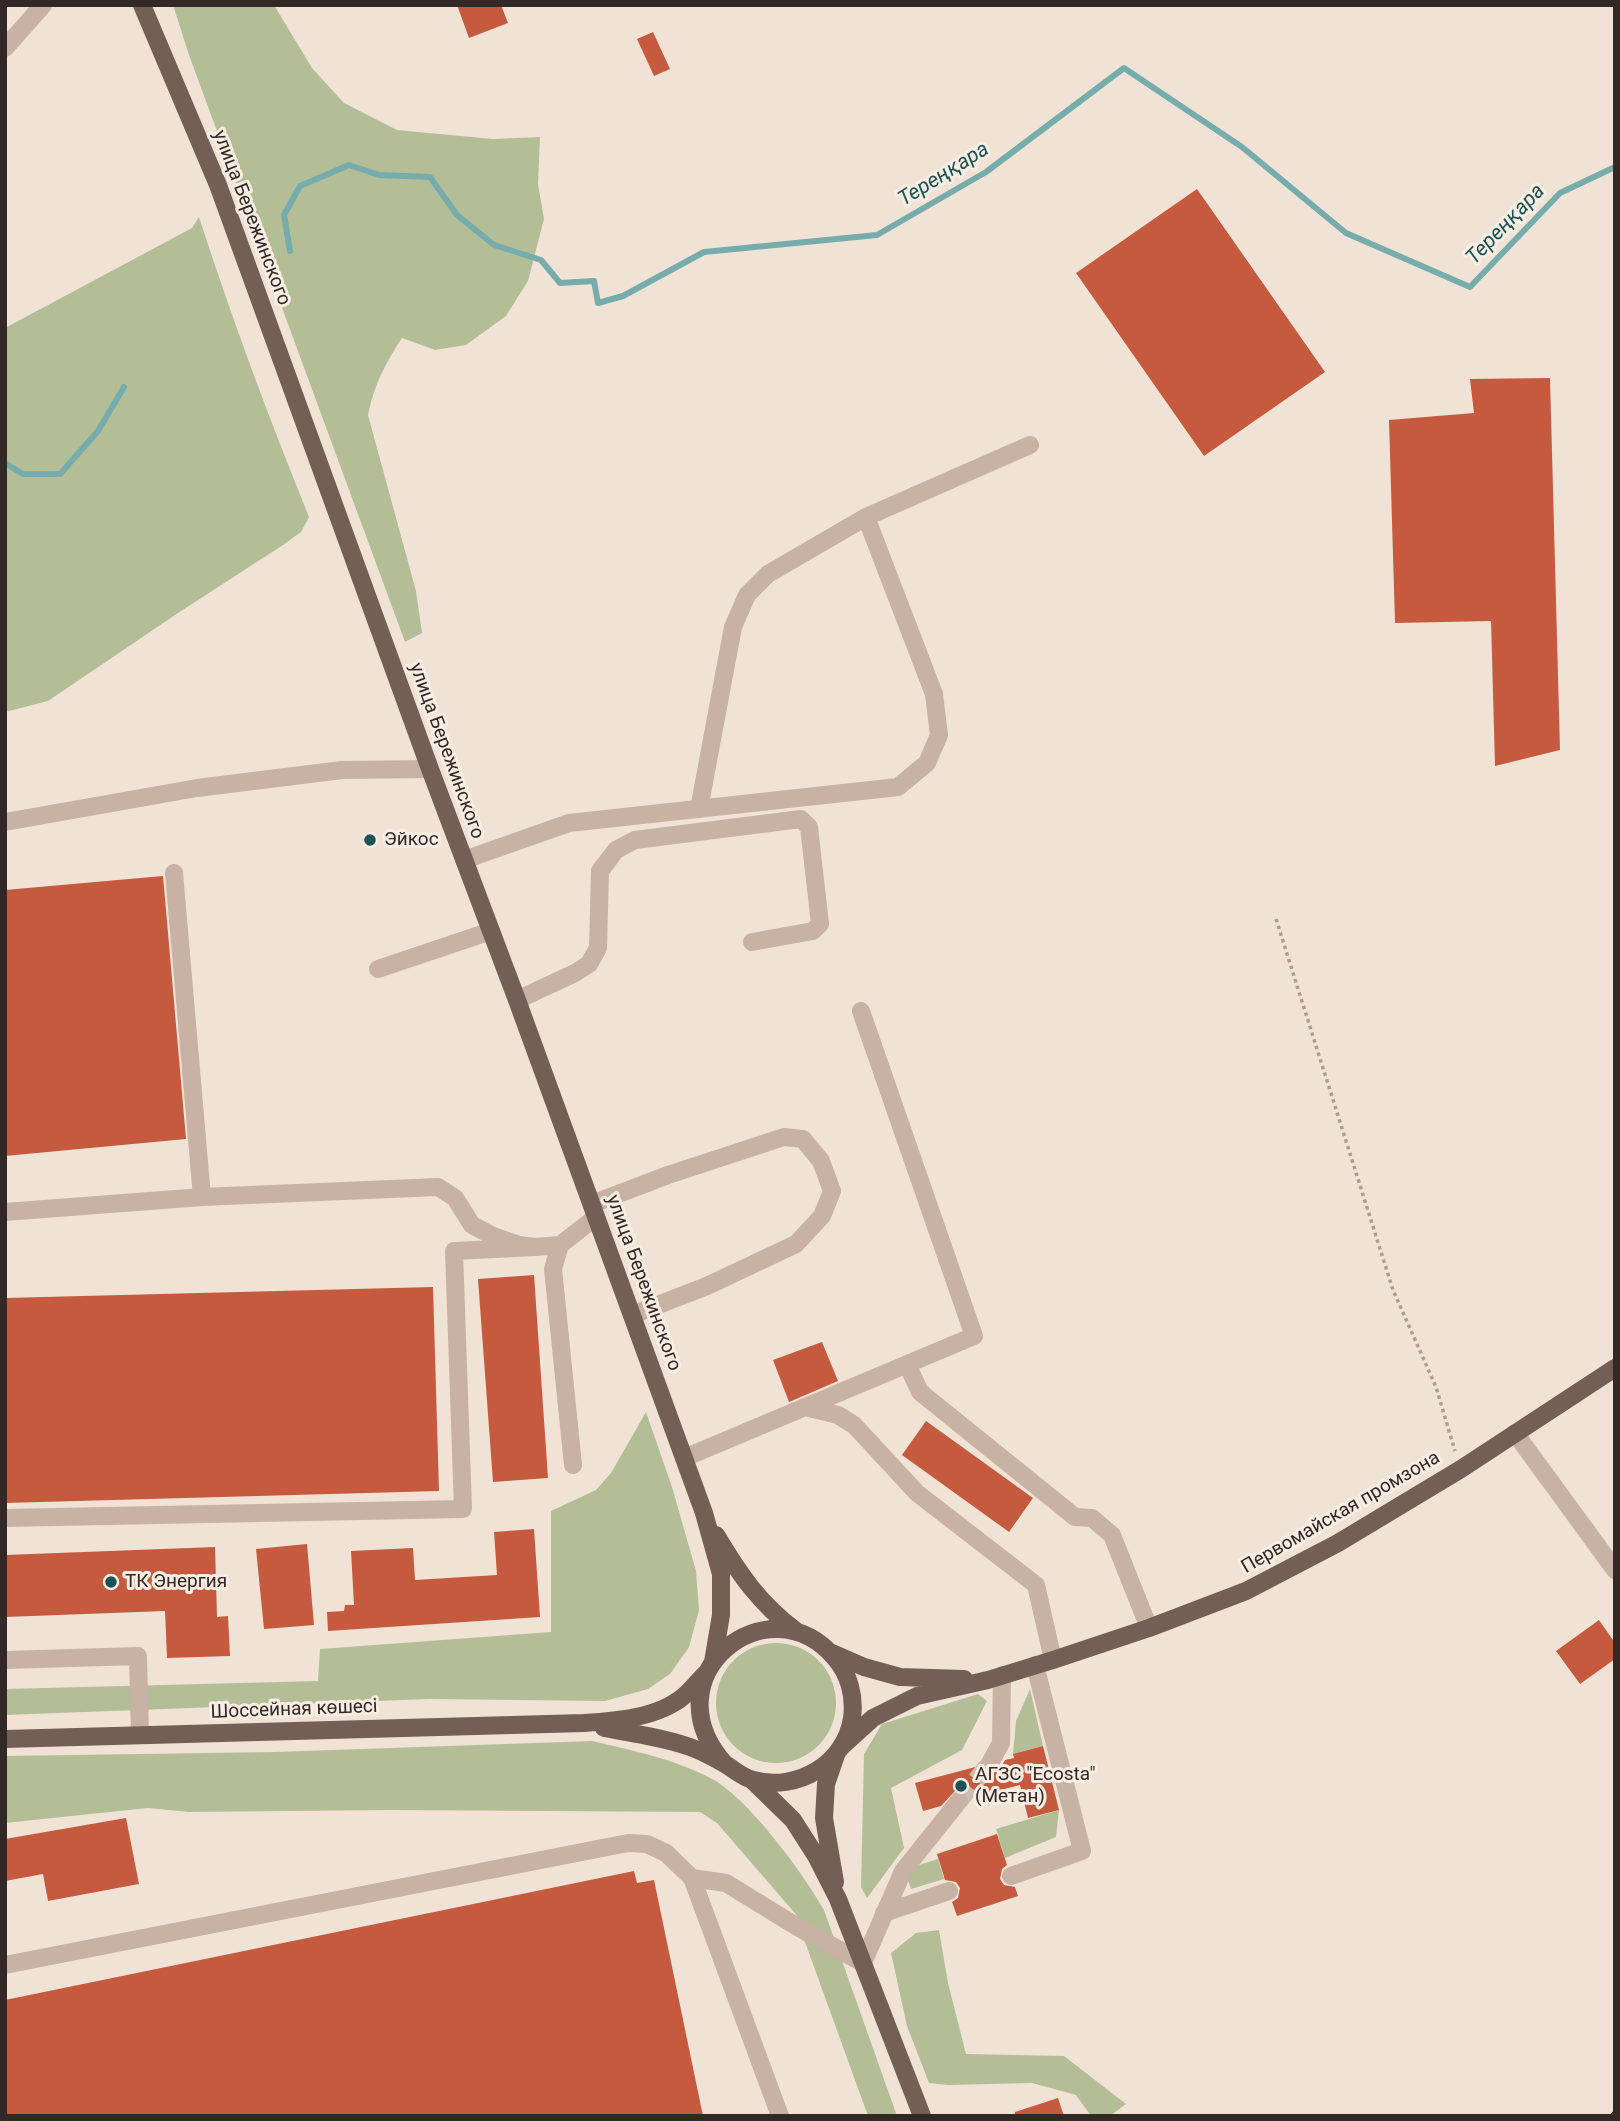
<!DOCTYPE html>
<html>
<head>
<meta charset="utf-8">
<style>
	body { margin:0 }
	#map { position:relative; width:1620px; height:2121px; overflow:hidden; background:#f0e3d6; font-family:Roboto,sans-serif }
	canvas { display:block }
	.frame { position:absolute; inset:0; border:7px solid #322825; pointer-events:none }
</style>
</head>
<body>
<div id="map">
<canvas width="1620" height="2121"></canvas>
<div class="frame"></div>
</div>
<script>
const c = document.querySelector('canvas').getContext('2d');
c.lineJoin = 'round';
function fill(path, color) {
  c.fillStyle = color;
  c.fill(path, 'evenodd');
}
function strokePath(path, color, width, dash) {
  c.strokeStyle = color;
  c.lineWidth = width;
  c.lineCap = dash ? 'butt' : 'round';
  c.setLineDash(dash || []);
  c.stroke(path);
}
function write(font, color, halo, rows, align = 'center') {
  c.font = font + ' Roboto,sans-serif';
  c.lineWidth = 6;
  c.setLineDash([]);
  c.textBaseline = 'middle';
  c.strokeStyle = halo;
  c.fillStyle = color;
  for (const [text, x, y, turn = 0] of rows) {
    c.save();
    c.translate(x, y);
    c.rotate((+turn || 0) * Math.PI / 180);
    c.textAlign = isNaN(turn) ? turn : align;
    if (halo) c.strokeText(text, 0, 0);
    c.fillText(text, 0, 0);
    c.restore();
  }
}
fill(new Path2D(`
	M173 5H274L312 68 344 103 397 130 493 139 540 137 538 184 544 219 528 281 506 316 466 345 435 350 402 338C385 364 374 385 368 415L416 591 422 633 405 642 189 55Z
	M199 217C232 319 269 418 309 517L301 532 283 545 178 613 48 701 5 712V328L192 228Z
	M646 1412 672 1487 696 1571 699 1610 689 1647 670 1674 648 1689 605 1701 429 1699 5 1715V1689L318 1681 320 1649 551 1632V1511L596 1490 611 1473Z
	M716 1703a60 60 0 1 1 120 0a60 60 0 1 1-120 0Z
	M1030 1689 1043 1746 1013 1754 1016 1721Z
	M978 1694 987 1701 962 1750 891 1788 904 1848 867 1898 861 1887 864 1754 882 1724Z
	M592 1741C634 1751 676 1759 714 1780 750 1801 804 1874 824 1910L897 2116H868L805 1942 793 1932 799 1918 717 1823 700 1812 392 1810 189 1812 148 1808 5 1823V1756L275 1752Z
	M1059 1810 1056 1837 1005 1858 996 1829Z
	M938 1859 944 1879 911 1889 906 1875 916 1866Z
	M939 1930 948 1983 966 2054 1064 2056 1126 2104 1110 2116H1091L1076 2095 1032 2083 948 2085 929 2083 907 2026 891 1953 916 1933Z`), '#b3be97');
strokePath(new Path2D(`
	M290 251 284 215 300 186 349 165 379 175 430 177 457 215 494 245 541 260 560 283 594 281 598 303 623 296 704 252 877 235 986 172 1124 68 1242 147 1346 233 1470 287 1560 193 1615 167
	M5 463 23 474H60L98 431 124 387`), '#76acac', 6);
fill(new Path2D(`
	M457 5H501L508 23 469 38Z
	M653 32 670 69 654 76 637 39Z
	M1197 189 1325 372 1204 456 1076 273Z
	M1550 378 1560 750 1495 766 1491 621 1395 623 1389 420 1474 413 1470 379Z
	M163 876 186 1139 5 1156V890Z
	M534 1275 548 1478 493 1482 478 1279Z
	M433 1287 439 1491 5 1503V1298Z
	M822 1342 838 1381 789 1402 773 1360Z
	M926 1421 1033 1498 1009 1532 902 1455Z
	M534 1529 540 1617 328 1631 327 1612 344 1611 345 1605H354L351 1551 413 1548 415 1580 497 1575 494 1532Z
	M307 1544 314 1625 264 1629 256 1549Z
	M215 1547 217 1617 228 1616 230 1656 167 1658 165 1611 5 1617V1555Z
	M1599 1620 1615 1643V1659L1580 1684 1556 1651Z
	M1043 1746 1059 1810 1028 1818 1020 1785 970 1798 966 1792 956 1790 941 1806 923 1811 915 1783 979 1766 984 1773 991 1774 1000 1769 1005 1760 1014 1758 1013 1754Z
	M126 1818 139 1884 48 1901 43 1874 5 1881V1839Z
	M997 1834 1007 1865 1002 1869 1000 1879 1004 1885 1015 1887 1018 1896 957 1916 952 1902 958 1898 960 1888 956 1882 945 1880 937 1854Z
	M634 1871 637 1883 654 1880 703 2116H5V2000Z
	M1058 2098 1064 2116H1015V2112Z`), '#c55a3f');
strokePath(new Path2D(`
	M959 1801 990 1763`), '#cabeb3', 18, [18, 9]);
strokePath(new Path2D(`
	M1276 919 1393 1290 1436 1387 1455 1451`), '#b39c8d', 3.5, [3.5, 3.5]);
strokePath(new Path2D(`
	M5 48 43 5
	M699 809 733 627 747 595 768 574 866 517
	M5 822 197 788 342 770 430 769
	M464 860 569 823 898 787 927 763 939 735 934 694 866 517 1030 445
	M174 873 202 1197
	M378 969 491 931
	M517 1000 575 973 589 964 598 948 600 871 616 850 635 840 801 819 809 827 820 924 813 931 752 942
	M592 1204 668 1175 784 1137 803 1139 821 1161 832 1191 822 1216 796 1244 707 1286 632 1315
	M5 1212 202 1197 438 1187 455 1198 472 1225 493 1236 519 1245 535 1247 560 1245
	M907 1364 920 1392 1075 1517 1092 1518 1112 1535 1149 1628
	M805 1407 838 1415 854 1425 917 1493 1036 1585 1053 1660
	M1515 1433 1615 1570
	M684 1458 974 1336 861 1011
	M573 1465 553 1269 560 1245 596 1217
	M5 1518 463 1509 454 1251 535 1247
	M5 1660 138 1656 140 1735
	M990 1763 1001 1743 1002 1675
	M1011 1876 1082 1851 1035 1665
	M692 1878 780 2116
	M884 1913 949 1891
	M5 1965 628 1843 647 1844 666 1853 692 1878 726 1883 796 1926 863 1963 903 1871 959 1801`), '#c7b2a3', 18);
strokePath(new Path2D(`
	M142 5 218 185 430 769 517 1000 704 1513 721 1574V1615L713 1662
	M716 1535C740 1575 759 1603 796 1631
	M832 1653 864 1667 900 1677 964 1679
	M604 1728C631 1733 661 1737 687 1746 700 1750 714 1758 725 1764 735 1770 742 1777 753 1780 797 1792 845 1764 852 1718 855 1696 849 1674 835 1658 768 1579 647 1677 725 1764
	M5 1739 584 1723C615 1721 658 1718 684 1696 692 1689 699 1680 707 1672
	M842 1746 873 1718 917 1696 988 1680 1053 1660 1149 1628 1246 1591 1338 1543 1461 1469 1615 1368
	M751 1779 793 1820 816 1856 838 1899 922 2116
	M835 1882 824 1818 826 1784 836 1755`), '#745f56', 18);
const rail = new Path2D(`
	M1614 2116 1615 2115`);
strokePath(rail, '#322825', 8);
strokePath(rail, '#f8ede2', 5, [16]);
for (const [x, y, r, color] of [
	[370,840,7,"#1b5253"],
	[111,1582,7,"#1b5253"],
	[961,1786,7,"#1b5253"]
]) {
  const dot = new Path2D();
  dot.arc(x, y, r, 0, 2 * Math.PI);
  c.fillStyle = color;
  c.fill(dot);
  strokePath(dot, '#f8ede2', 2.5);
}
write('19px', '#322825', '#f8ede2', [
	["улица Бережинского",251,218,69],
	["улица Бережинского",446,751,70],
	["улица Бережинского",643,1283,70],
	["Первомайская промзона",1341,1513,-30],
	["Шоссейная көшесі",294,1710,-2]
]);
write('19px', '#322825', '#f8ede2', [
	["Эйкос",384,840],
	["ТК Энергия",125,1582],
	["АГЗС \"Ecosta\"",975,1775],
	["(Метан)",975,1797]
], 'left');
write('italic 21px', '#1b5253', '#f8ede2', [
	["Тереңқара",944,175,-32],
	["Тереңқара",1506,225,-46]
]);
</script>
</body>
</html>
